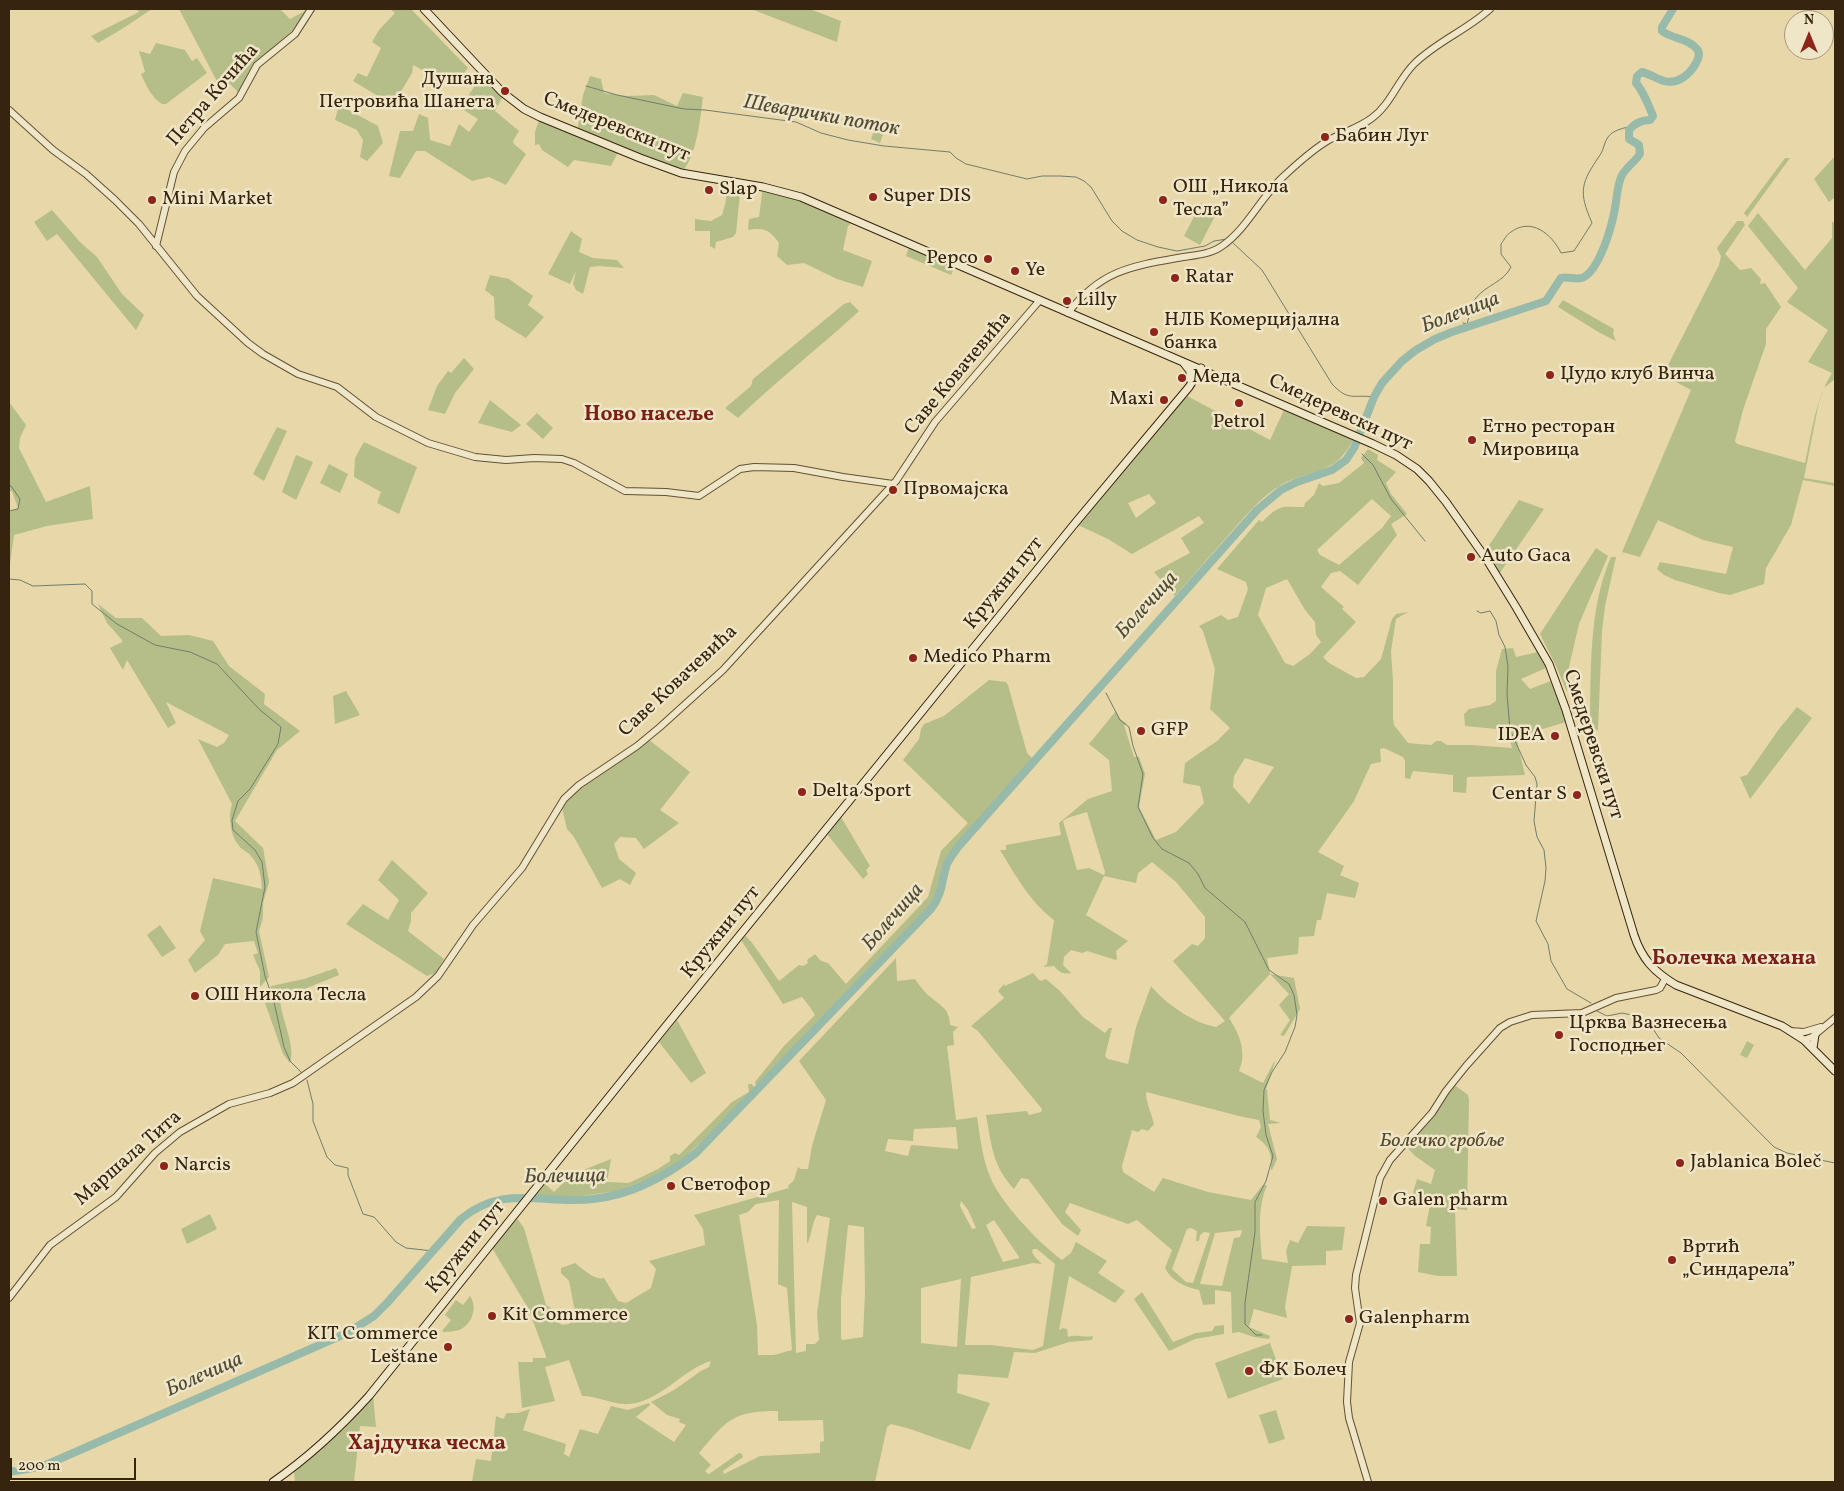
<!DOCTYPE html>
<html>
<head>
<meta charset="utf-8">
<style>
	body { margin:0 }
	#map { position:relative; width:1844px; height:1491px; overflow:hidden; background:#e7d7a9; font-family:Vollkorn,serif }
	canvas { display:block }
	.frame { position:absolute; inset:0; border:10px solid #37240e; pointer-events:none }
	.north { position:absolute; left:1784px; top:10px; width:50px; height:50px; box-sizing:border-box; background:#efe5c7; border:1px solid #a5987d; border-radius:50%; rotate:0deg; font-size:14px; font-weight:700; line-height:20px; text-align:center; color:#37240e }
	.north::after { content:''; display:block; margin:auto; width:18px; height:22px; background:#8f2418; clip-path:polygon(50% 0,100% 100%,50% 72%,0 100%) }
	.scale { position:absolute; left:10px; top:1458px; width:126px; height:22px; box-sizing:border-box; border:2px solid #37240e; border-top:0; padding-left:6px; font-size:15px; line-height:18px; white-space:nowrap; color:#37240e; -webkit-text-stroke:4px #efe5c7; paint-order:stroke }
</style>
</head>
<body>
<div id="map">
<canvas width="1844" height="1491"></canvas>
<div class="frame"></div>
<div class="north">N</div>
<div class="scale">200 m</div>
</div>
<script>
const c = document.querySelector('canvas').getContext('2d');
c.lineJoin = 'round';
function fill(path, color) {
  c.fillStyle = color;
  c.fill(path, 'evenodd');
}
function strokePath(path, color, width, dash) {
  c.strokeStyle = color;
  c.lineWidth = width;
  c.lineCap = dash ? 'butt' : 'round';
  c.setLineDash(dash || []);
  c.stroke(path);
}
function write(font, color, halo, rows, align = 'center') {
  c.font = font + ' Vollkorn,serif';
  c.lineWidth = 5;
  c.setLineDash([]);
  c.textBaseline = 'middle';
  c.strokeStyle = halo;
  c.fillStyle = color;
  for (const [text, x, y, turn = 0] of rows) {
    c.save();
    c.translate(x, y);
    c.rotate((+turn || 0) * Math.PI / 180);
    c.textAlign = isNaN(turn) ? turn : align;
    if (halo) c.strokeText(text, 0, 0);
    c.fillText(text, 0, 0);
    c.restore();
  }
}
fill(new Path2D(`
	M137 9H152L122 29 98 43 91 36 139 12Z
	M179 9H280L290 19 305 11 292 31 252 66 238 92 230 84 220 87Z
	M390 9H411L468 68 453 87 413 65 412 73 393 105 353 81 358 73 367 77 381 48 372 42 379 30 395 13Z
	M751 9H810L841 21 837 42Z
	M156 43 185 50 192 61 197 58 207 73 166 104H162C151 97 146 85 141 74L145 72 139 51 150 54Z
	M483 73 504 94 495 111 519 131 513 141 514 144 526 154 506 185 489 177 472 181 425 151H416L400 178 389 176 400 131H413L419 114 428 118 430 140 450 146 459 124 469 132 478 119 462 109 470 93Z
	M590 76 601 79 604 93 627 96 654 95 677 106 683 93 703 97C700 119 697 157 681 173L619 150 611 166 574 160 568 167 542 150 539 144 535 145V132L540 117 577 132 583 95Z
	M343 107 378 126 383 143 367 161 360 157 363 140 357 130 335 120 338 109Z
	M878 120 887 123 880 143 871 139Z
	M1835 156V197L1829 202 1814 179Z
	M1785 158H1790L1747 217 1744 213Z
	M726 181 741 184 736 233 733 237 716 242 715 249 710 246V231H695V219L711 221 722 215 726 201Z
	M763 187 782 191 854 220 848 226 843 250 872 261 863 287 837 279 804 263 787 265 777 256 779 243C770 230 764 227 748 230L749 219 759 217Z
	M1201 203 1217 212 1200 245 1184 236Z
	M52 210 80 242 97 257 122 294 144 315 136 330 57 234 47 241 34 222Z
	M1758 213 1805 270 1832 238V222H1835V379L1824 388 1819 402 1804 478 1835 483V486L1803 480 1791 525 1766 568 1764 584 1730 595 1719 593 1675 580 1664 575 1657 569 1660 562 1726 574 1733 547 1703 540 1658 520 1640 557 1622 552 1691 390 1663 375 1719 265 1721 256 1717 248 1737 221H1743L1745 225 1725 254 1740 270 1751 268 1761 279 1760 284 1765 283 1781 307 1766 329V344L1743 410 1735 441 1737 444 1805 463C1812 432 1815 400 1832 373L1808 362 1828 330 1787 302 1798 288 1748 226Z
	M571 231 582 239 579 252 593 258 617 260 624 268 599 266 590 267 583 294 576 290 573 284 576 271 570 284 548 274Z
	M909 247 955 267 951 275 906 256Z
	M490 275 509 279 533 296 528 305 544 317 526 338 495 319 494 297 485 290Z
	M1563 300 1614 329 1613 334 1616 341 1600 333 1558 307Z
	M850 302 859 311C819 348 776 381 738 418L725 408 751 386 753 379 844 304Z
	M464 358 474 369 455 393 445 414 428 410 437 386 448 371 451 373Z
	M1187 396 1270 440 1284 410 1353 440C1335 476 1311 468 1281 485 1259 498 1243 519 1226 538 1209 557 1192 577 1175 596L1154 572 1190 553 1181 538 1204 523 1199 516 1132 554 1108 539 1078 525 1184 398ZM1149 494 1156 503 1136 518 1128 503Z
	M490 400 521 425 512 432 478 423Z
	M9 402 26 425 20 438 19 448 46 502 90 486 93 519 47 526 14 535 9 571V511L18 508 12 491H9Z
	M537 413 553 428 543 439 526 424Z
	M277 427 287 431 264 481 253 474Z
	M364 442 417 467 399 514 377 503 381 492 354 477 355 458Z
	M1368 449 1378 455 1377 460 1396 472 1386 483 1391 494 1407 514 1391 524 1397 535 1358 585 1340 571 1331 573 1321 587 1344 607 1342 609 1356 622 1323 657 1329 663 1356 678 1364 677 1381 659 1392 619 1396 614 1408 612 1396 619 1391 651 1393 681V718L1394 725 1408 743 1431 745 1436 741H1441L1447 745H1471L1512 748 1507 730 1465 726 1464 714 1469 709 1490 705 1496 701V671L1502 649 1513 648 1516 657 1538 652 1546 668 1521 679 1530 689 1551 681 1566 722 1516 737 1525 775 1467 777 1466 793 1453 792V775L1413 771 1410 779 1405 778V761L1403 757 1384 748 1380 749 1381 762 1371 764 1354 801 1318 852 1344 866 1340 875 1359 883 1355 898 1327 893 1321 920H1317L1314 936 1299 937 1298 954 1267 958 1270 974 1294 978 1300 1009 1284 1036 1280 1035 1290 1020 1279 1005 1289 994 1270 974 1229 1018C1240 1035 1247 1052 1239 1071L1263 1083 1274 1062H1275L1266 1089 1267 1090 1270 1120 1281 1123 1268 1124 1277 1159 1272 1170H1271C1272 1153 1270 1147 1256 1137L1261 1127 1259 1120 1243 1117 1146 1092C1146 1103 1151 1112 1154 1124L1148 1131 1142 1129 1138 1132 1132 1130 1122 1166 1123 1172 1154 1192 1163 1178 1208 1192 1251 1200 1263 1185H1267C1257 1209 1260 1233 1262 1259L1288 1263 1286 1251 1290 1240 1298 1243 1307 1226 1345 1227 1342 1250 1326 1251V1265L1292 1266 1285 1307 1287 1318 1254 1309 1249 1327 1270 1336 1269 1339 1254 1337 1239 1332 1232 1333 1231 1292 1215 1290V1304L1203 1305 1199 1290C1186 1287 1171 1281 1165 1268L1172 1250 1137 1220 1128 1224 1070 1203 1065 1212 1081 1230 1078 1236 1062 1224 1028 1179 1021 1178 1014 1189C992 1165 992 1146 986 1115L1027 1111 1029 1115 1041 1112 1042 1109 978 1031 971 1026 1004 998 998 991 1004 984 1005 986 1033 973 1040 981 1046 979 1060 991 1083 1017 1105 1033 1109 1028H1112L1105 1056 1108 1059 1128 1064 1136 1027 1151 986C1166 1004 1193 1023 1216 1027L1225 1021 1173 961 1192 944 1198 946 1205 938V917L1176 882 1152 862 1138 873 1136 883 1104 876 1086 915 1128 941 1116 951 1117 959 1116 960 1087 951 1082 953 1071 950 1064 957 1063 965 1071 973C1063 975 1059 972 1054 966L1043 967 1047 964 1054 920C1030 902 1016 876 1000 850H1006V845L1061 835 1059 823 1088 799 1112 791 1109 760 1089 744 1116 711 1120 719 1127 724 1124 725 1134 757H1139L1145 774 1139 807 1156 840 1176 832 1204 803 1200 786 1183 783 1185 763 1217 741 1230 728 1210 709 1215 669 1203 631 1199 626 1221 615 1228 620 1238 617 1248 589 1246 582 1217 569 1259 520 1262 522C1281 503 1282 507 1304 507L1305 503 1314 495 1319 483 1323 486 1339 483 1364 463 1361 458ZM1372 499 1391 516 1382 528 1339 565 1320 555 1317 550ZM1287 579 1305 610 1315 622 1316 635 1321 642 1310 654 1293 666 1285 663 1258 615 1266 588ZM1245 758 1274 767 1249 804 1233 787 1234 776ZM1087 812 1105 872 1104 875 1089 868 1077 870 1063 821 1067 818ZM1191 1228 1197 1231 1196 1241H1199L1200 1235 1204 1232 1210 1233 1193 1283 1186 1282 1172 1269 1187 1229ZM1242 1230 1240 1237 1234 1238 1222 1286 1200 1284 1215 1233Z
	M296 455 313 462 296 500 282 492Z
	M329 464 348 474 340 493 320 483Z
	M1519 500 1544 509 1499 574 1484 553Z
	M1596 548 1608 556 1579 624 1569 667 1567 692 1556 666 1540 634Z
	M1611 557H1616L1605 606 1602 631 1598 730 1590 731C1591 674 1588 610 1611 557Z
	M98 604 116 618H142L161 636 189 635 213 641 229 666 265 694 264 704 300 731 277 750 235 821 263 848 269 882 263 903V918L259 931 269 977 260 987V971L253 955 258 953 254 941 225 944 218 955 195 973 188 960 205 940 200 931 213 878 262 889C261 877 260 866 251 856 248 852 242 850 239 846 230 835 228 817 232 804L198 739 217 747 224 743 229 735 166 702 176 723 168 728 127 660 123 670 110 648 122 642V640L107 623Z
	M989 680 1006 682 1008 685 1027 753 1032 758 950 854C940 874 943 889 929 908L718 1127 677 1164 653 1177 617 1191 574 1197 535 1196 545 1184 554 1192 571 1175 611 1159 607 1182 629 1183 658 1169 670 1161V1156L675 1153 679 1155 732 1102 749 1092 748 1084H752L754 1087 756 1085 755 1082 784 1046 815 1015 810 1007 802 997 783 1004 741 940 746 936 753 944 779 981 799 965 803 966 808 963 807 960 815 954 821 961 828 963 846 984 928 897 941 851 968 823 903 760 919 739 921 729 924 724 944 716Z
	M346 691 360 715 335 724 333 696Z
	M1797 707 1812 718 1750 799 1740 777 1747 775 1779 729Z
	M648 739 690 772 660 810 679 823 644 849 636 838 620 837 614 844 619 859 636 873 630 885 620 879 602 888 574 837 567 829 561 804 577 789Z
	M841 817 870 866 866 870 868 874 863 879 827 834Z
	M392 860 428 893 411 913V921L408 931 444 959 436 973 427 976 346 924 363 904 388 920 399 900 378 880Z
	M160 925 176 948 162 957 147 935Z
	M896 958 897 981 915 979C918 983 921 988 925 992 936 1004 950 1006 950 1025L958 1027 953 1032 954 1045 947 1046 956 1120 977 1117C980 1136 982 1156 989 1174 999 1202 1038 1242 1062 1260L1071 1253 1076 1242 1107 1261 1098 1273 1125 1291 1115 1303 1069 1276 1059 1330 1063 1328 1067 1329 1068 1337C1076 1334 1084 1338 1093 1336L1092 1340 1069 1342 1035 1353 1014 1352 1008 1378 958 1374 957 1393 990 1403 970 1450 907 1428 891 1424 887 1427 875 1482H472L476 1459 491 1461 496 1416 503 1419 507 1413H518L530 1409 523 1430 566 1444 564 1454 569 1457 580 1429 598 1434 611 1406 628 1410 649 1403 650 1405 636 1417 674 1442 686 1425 679 1422 680 1419 667 1415 651 1402 674 1390 701 1371 709 1367 711 1361C683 1369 659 1403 628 1404 613 1405 598 1396 582 1396L569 1360 545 1367 555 1401 522 1408 518 1362H533V1358H546V1356L528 1308 492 1248 516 1217 524 1228 546 1305 551 1308 555 1320 562 1325 569 1324 576 1316 569 1281 561 1273V1268L575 1263C583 1269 595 1281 604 1278L618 1301 626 1303 651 1288 656 1269 649 1261 705 1245 703 1229 694 1215 789 1188 788 1186 794 1180 798 1167 801 1169H808L812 1146 826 1100 799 1061ZM956 1127 958 1149 911 1145 908 1156 885 1151 888 1139 913 1141 914 1129ZM779 1200 778 1284 787 1288 792 1350 774 1355H758L757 1325 739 1215 748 1212 756 1204ZM961 1201 968 1210 976 1228 972 1229 960 1206ZM792 1202 807 1207V1244C812 1236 811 1225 817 1215L830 1218 817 1314 819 1340 815 1344H806V1351L796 1353ZM994 1220 1019 1257V1258L1003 1262 986 1225ZM848 1225 864 1227 865 1293 863 1337 843 1340 841 1339V1298ZM1033 1249H1037L1055 1264 1043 1346 1033 1350 990 1345H965L971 1277 1033 1263 1042 1264 1035 1257 1032 1252ZM961 1279 957 1347 921 1343V1288ZM778 1411V1421L823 1420 824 1441 820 1442V1453L760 1456 724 1474 723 1471 743 1457 742 1454 739 1453 709 1474 707 1473 705 1471 711 1465 699 1453C727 1420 732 1411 778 1411Z
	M336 968 339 975 280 999C281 1019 296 1045 290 1063L283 1054 265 1003 271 986 304 979Z
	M677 1020 706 1073 691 1083 659 1042Z
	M1747 1041 1754 1045 1747 1058 1740 1055Z
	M1452 1083 1468 1095 1469 1100 1467 1210 1455 1209 1457 1276H1438L1418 1272 1420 1244H1430L1431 1227 1426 1226 1430 1205 1411 1200 1417 1179 1431 1184 1435 1170 1415 1156 1404 1144Z
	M210 1214 217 1229 187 1244 181 1229Z
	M1142 1292 1173 1342 1196 1333 1212 1331 1215 1326 1224 1325V1334L1195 1339 1169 1351 1134 1299Z
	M470 1296C478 1307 472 1325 459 1330 455 1331 449 1332 444 1332L442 1331 451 1320 445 1315 456 1300 463 1305Z
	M1270 1343 1283 1379 1228 1399 1215 1363Z
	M373 1395 376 1427 360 1426 354 1482H295L294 1471 344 1429Z
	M1276 1410 1285 1439 1269 1444 1259 1415Z`), '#b5be89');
strokePath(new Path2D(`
	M586 86 617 95 684 109 705 110 796 122 821 133 848 140 884 146 950 152 956 158 966 164 1027 179 1042 176H1060L1076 177 1084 181 1091 187 1112 221 1122 231 1137 240 1158 247 1177 251 1205 246 1214 241 1227 239
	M1233 243 1262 270 1332 384C1349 402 1353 394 1374 397
	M1463 323 1467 324C1470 315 1470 305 1476 298 1486 285 1504 282 1511 267L1501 254V244C1504 240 1507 234 1511 232 1531 217 1552 234 1561 253L1574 251 1592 223C1578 191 1581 183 1600 155 1604 150 1604 142 1608 137 1613 130 1624 128 1632 126
	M1354 448 1357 449
	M1362 454 1373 465 1391 499 1425 541
	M9 486H11L20 499 18 509 9 511
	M9 579 20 580 33 586 85 584 92 591V604L117 624 155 645 190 652 217 664 260 710 281 727 278 744 250 789 238 801 232 820 233 830 255 850 262 862 265 887 256 932 265 976 274 1002 284 1047 290 1061 302 1073
	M1477 611 1481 613 1490 611 1496 621 1499 635 1505 647 1508 666 1507 694 1510 730 1526 765 1535 777 1537 784 1534 821 1537 837 1544 850 1546 868 1545 881 1536 921 1548 944 1551 961 1567 989 1591 1003
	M1106 693 1120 720 1129 727 1133 746 1143 774 1138 807 1153 838 1162 849 1189 863 1198 874 1205 888 1245 922 1269 970 1289 984 1294 995 1297 1015 1295 1027 1285 1052 1272 1072 1264 1090 1263 1111 1266 1135 1273 1156 1266 1181 1255 1202V1232L1245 1303V1324L1256 1335H1262
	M1597 1011 1607 1016 1622 1013 1641 1017 1650 1024 1659 1038 1681 1053 1774 1147 1787 1153 1835 1163
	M307 1080 313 1104V1121L327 1157 335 1165 348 1168V1175L363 1214 374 1217 396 1242 406 1248 433 1251`), '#717e6c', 1);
strokePath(new Path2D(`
	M9 1472 33 1468 48 1464 347 1333 374 1316 387 1303 461 1219C504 1183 544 1205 593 1199 632 1195 665 1177 696 1153L931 909C943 894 941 882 947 864 950 858 954 853 958 847L1257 510 1281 490 1297 482 1332 470 1346 460 1354 448 1374 397 1382 383 1402 361 1416 350 1435 339 1452 332 1546 301 1561 278C1569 276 1577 281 1584 277 1600 268 1612 226 1615 208 1617 197 1617 188 1621 177 1625 168 1635 162 1640 154L1639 145 1629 139V130C1634 124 1641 120 1650 120L1653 116C1649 106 1643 91 1636 83L1637 76 1642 72C1650 74 1657 79 1664 81 1678 85 1690 74 1696 63 1698 59 1701 54 1697 49 1688 38 1672 39 1662 31V27L1673 9`), '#97baaa', 8);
const tertiary = new Path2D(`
	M9 110 53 150 86 174 115 200 139 224 197 296 248 343 263 354 298 374 337 387 376 417 428 443 475 457 506 460 534 458 562 459 574 463 625 491 666 492 699 496 740 469 754 467 794 468 843 477 893 484
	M156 246 174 172 185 151 204 128 239 98 257 65 295 34 311 9
	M1068 313C1101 270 1132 266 1183 257 1196 255 1211 254 1222 246 1248 228 1261 196 1285 175 1298 163 1313 149 1329 140 1343 132 1359 128 1372 118 1391 104 1398 80 1414 64 1436 42 1467 30 1490 9
	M1790 1031 1804 1032 1821 1027
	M1804 1040 1812 1037 1835 1018
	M9 1298 50 1245 116 1197 155 1153 180 1132 229 1104 270 1093 293 1083 416 997 438 976 473 925 522 868 564 799 579 785 637 746 660 727 723 670 896 481 935 422 1040 300
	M1368 1482 1349 1418 1347 1402 1349 1362 1360 1323 1355 1288 1356 1275 1380 1178 1390 1160 1432 1113 1446 1091 1466 1066 1500 1028 1510 1022 1532 1015 1582 1013 1616 998 1656 990 1660 988 1665 979`);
const secondary = new Path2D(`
	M424 9 502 92 524 109 540 117 640 158 681 173 763 187 801 197 1373 444 1396 455 1417 469 1429 481 1446 502 1487 560 1516 607 1549 664 1566 710 1634 935C1642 959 1654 972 1676 985L1782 1026 1804 1040 1835 1071
	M1183 362 1190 371V379
	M1813 1048 1815 1035
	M273 1482C309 1457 340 1428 369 1396L666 1026 1076 522 1189 387 1201 368`);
strokePath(tertiary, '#635135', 8);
strokePath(secondary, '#37240e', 9);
strokePath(tertiary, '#efe5c7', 6);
strokePath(secondary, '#efe5c7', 7);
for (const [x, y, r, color] of [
	[505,91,5,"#8f2418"],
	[1325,137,5,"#8f2418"],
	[709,190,5,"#8f2418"],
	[873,197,5,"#8f2418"],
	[152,200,5,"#8f2418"],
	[1163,200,5,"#8f2418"],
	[988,259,5,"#8f2418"],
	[1015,271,5,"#8f2418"],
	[1175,278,5,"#8f2418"],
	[1067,301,5,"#8f2418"],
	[1154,332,5,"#8f2418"],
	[1550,375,5,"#8f2418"],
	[1182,378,5,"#8f2418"],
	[1164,400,5,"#8f2418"],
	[1239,403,5,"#8f2418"],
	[1472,440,5,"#8f2418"],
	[893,490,5,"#8f2418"],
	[1471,557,5,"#8f2418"],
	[913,658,5,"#8f2418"],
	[1141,731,5,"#8f2418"],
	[1555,736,5,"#8f2418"],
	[802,792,5,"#8f2418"],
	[1577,795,5,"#8f2418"],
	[195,996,5,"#8f2418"],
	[1559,1035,5,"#8f2418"],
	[1680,1163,5,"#8f2418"],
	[164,1166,5,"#8f2418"],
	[671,1186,5,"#8f2418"],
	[1383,1201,5,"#8f2418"],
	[1672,1260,5,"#8f2418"],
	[492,1316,5,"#8f2418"],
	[1349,1319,5,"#8f2418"],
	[448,1347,5,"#8f2418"],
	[1249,1371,5,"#8f2418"]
]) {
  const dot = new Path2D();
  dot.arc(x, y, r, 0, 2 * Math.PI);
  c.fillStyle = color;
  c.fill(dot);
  strokePath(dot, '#efe5c7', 2);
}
write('20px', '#37240e', '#efe5c7', [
	["Душана",495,80,"right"],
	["Петровића Шанета",495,103,"right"],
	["Бабин Луг",1335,137],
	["ОШ „Никола",1173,188],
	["Тесла”",1173,211],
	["Slap",719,190],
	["Super DIS",883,197],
	["Mini Market",162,200],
	["Pepco",978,259,"right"],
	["Ye",1025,271],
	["Ratar",1185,278],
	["Lilly",1077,301],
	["НЛБ Комерцијална",1164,321],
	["банка",1164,344],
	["Џудо клуб Винча",1560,375],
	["Меда",1192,378],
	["Maxi",1154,400,"right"],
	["Petrol",1239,423,"center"],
	["Етно ресторан",1482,428],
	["Мировица",1482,451],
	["Првомајска",903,490],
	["Auto Gaca",1481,557],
	["Medico Pharm",923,658],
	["GFP",1151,731],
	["IDEA",1545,736,"right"],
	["Delta Sport",812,792],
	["Centar S",1567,795,"right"],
	["ОШ Никола Тесла",205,996],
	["Црква Вазнесења",1569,1024],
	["Господњег",1569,1047],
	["Jablanica Boleč",1690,1163],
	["Narcis",174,1166],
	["Светофор",681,1186],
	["Galen pharm",1393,1201],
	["Вртић",1682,1248],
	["„Синдарела”",1682,1271],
	["Kit Commerce",502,1316],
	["Galenpharm",1359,1319],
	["KIT Commerce",438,1335,"right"],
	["Leštane",438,1358,"right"],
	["ФК Болеч",1259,1371]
], 'left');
write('20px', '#37240e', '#efe5c7', [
	["Петра Кочића",214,96,-49],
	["Смедеревски пут",616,128,22],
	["Саве Ковачевића",959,374,-50],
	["Смедеревски пут",1340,414,25],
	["Кружни пут",1005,584,-51],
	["Саве Ковачевића",679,682,-43],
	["Смедеревски пут",1592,745,72],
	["Кружни пут",722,933,-51],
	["Маршала Тита",129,1159,-41],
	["Кружни пут",467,1248,-51]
]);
write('italic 20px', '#564a2d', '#efe5c7', [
	["Болечко гробље",1442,1142]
]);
write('italic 21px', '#4f4a35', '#efe5c7', [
	["Шеварички поток",821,117,10],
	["Болечица",1461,314,-21],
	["Болечица",1148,606,-48],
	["Болечица",894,918,-49],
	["Болечица",565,1178,-1],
	["Болечица",205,1376,-24]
]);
write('bold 21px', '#7a1f14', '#efe5c7', [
	["Ново насеље",649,416],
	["Болечка механа",1734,960],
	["Хајдучка чесма",427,1445]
]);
</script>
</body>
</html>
